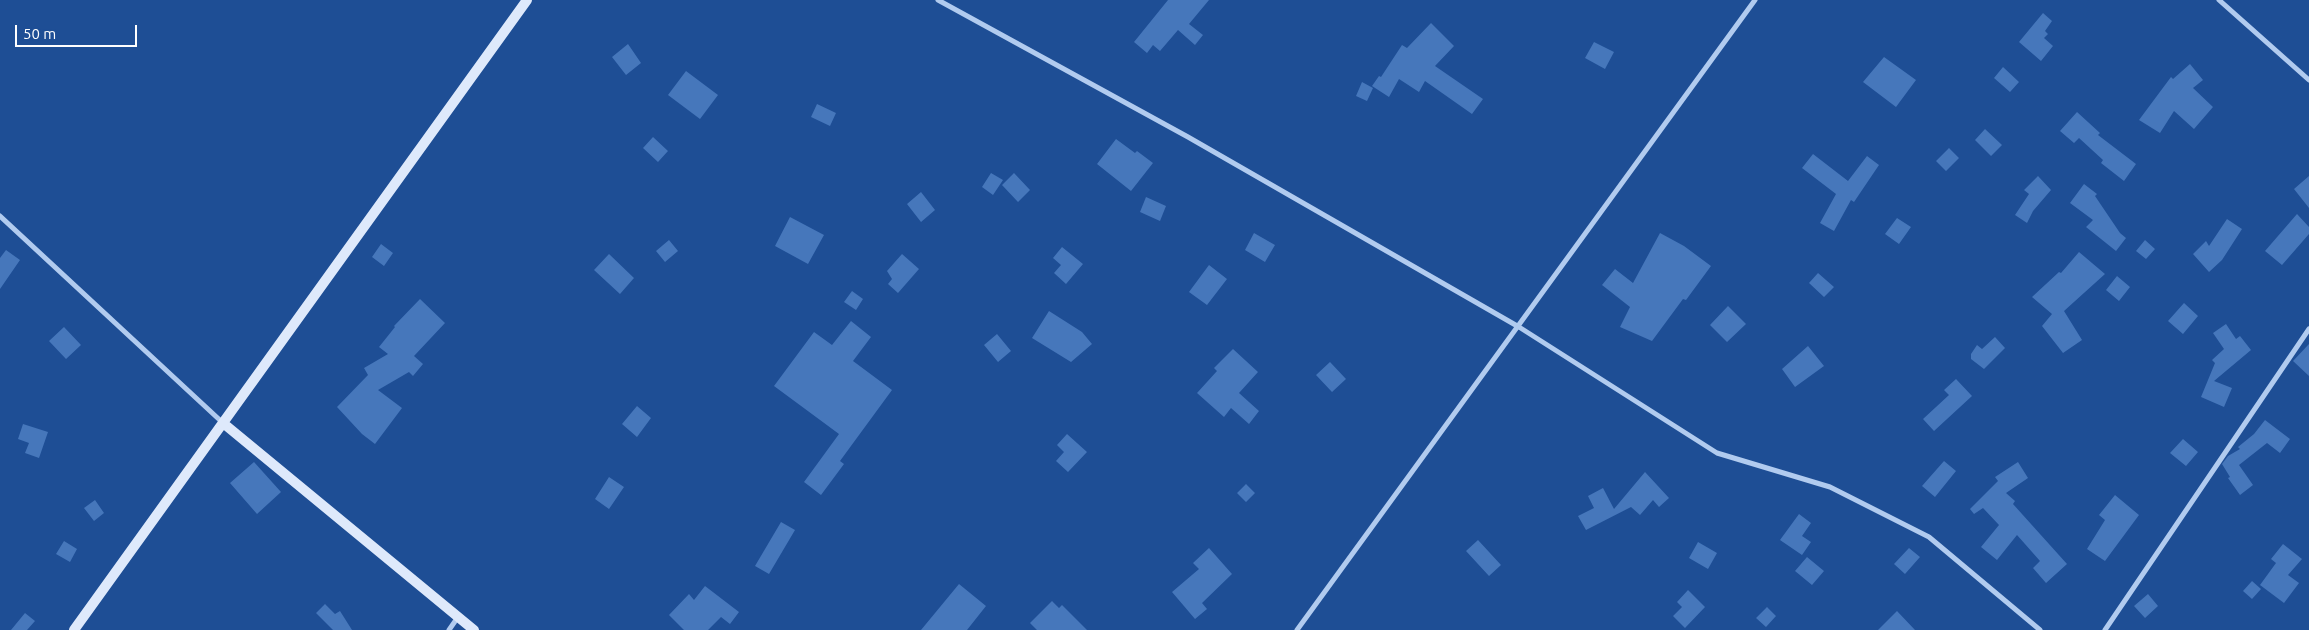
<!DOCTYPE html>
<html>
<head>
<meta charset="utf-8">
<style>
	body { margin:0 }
	#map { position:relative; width:2309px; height:630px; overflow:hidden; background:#1e4e95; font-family:Ubuntu,sans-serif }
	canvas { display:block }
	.scale { position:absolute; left:15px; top:25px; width:122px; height:22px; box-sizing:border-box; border:2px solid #fff; border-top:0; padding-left:6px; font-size:15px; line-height:18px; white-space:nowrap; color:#fff; -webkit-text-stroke:4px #1e4e95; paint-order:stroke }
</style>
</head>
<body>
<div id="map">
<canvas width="2309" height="630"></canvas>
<div class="scale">50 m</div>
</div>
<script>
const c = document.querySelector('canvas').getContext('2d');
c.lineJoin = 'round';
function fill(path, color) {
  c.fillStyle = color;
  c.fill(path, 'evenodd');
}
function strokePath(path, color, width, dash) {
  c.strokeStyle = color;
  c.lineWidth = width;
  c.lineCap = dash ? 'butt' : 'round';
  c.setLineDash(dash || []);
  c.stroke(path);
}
fill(new Path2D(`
	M1168 0H1209L1189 24 1203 35 1195 45 1178 30 1160 51 1153 45 1147 53 1134 42Z
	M2043 13 2052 21 2045 31 2048 34 2044 38 2053 46 2041 61 2019 42Z
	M1431 23 1454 46 1435 66 1483 99 1472 114 1425 81 1419 92 1399 79 1389 97 1372 86 1379 76 1381 77 1402 45 1407 48Z
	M1594 42 1614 52 1605 69 1585 58Z
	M628 44 641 63 626 75 612 57Z
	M1884 57 1916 80 1896 107 1863 82Z
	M2190 64 2203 80 2193 88 2213 107 2194 129 2174 111 2160 133 2139 120 2171 77 2173 79Z
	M2003 67 2019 82 2010 92 1994 78Z
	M686 71 718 95 700 119 668 95Z
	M1362 82 1373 88 1367 101 1356 96Z
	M817 104 836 113 830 126 811 117Z
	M2077 112 2100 133 2098 135 2136 164 2124 181 2101 163 2103 160 2079 138 2074 143 2060 131Z
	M1985 129 2002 145 1991 156 1975 140Z
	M653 137 668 151 658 162 643 148Z
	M1116 139 1135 153 1137 151 1153 163 1131 191 1097 164Z
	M1949 148 1959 158 1946 171 1936 161Z
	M1813 154 1848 181 1867 156 1879 165 1854 202 1851 200 1834 231 1820 223 1836 194 1802 168Z
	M991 173 1003 180 993 195 982 187Z
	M1014 173 1030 190 1018 202 1002 185Z
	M2038 176 2051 190 2033 211 2027 223 2015 215 2029 194 2024 190Z
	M2309 176V208L2294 189Z
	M2084 184 2097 194 2095 196 2120 233 2126 238 2116 251 2086 227 2093 220 2070 203Z
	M921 192 935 210 921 222 907 204Z
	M1146 197 1166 206 1160 221 1140 212Z
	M2297 214 2309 227V234L2282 265 2265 251Z
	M790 217 824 235 808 264 775 246Z
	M1897 218 1911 227 1899 244 1885 234Z
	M2227 219 2242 229 2222 260 2209 272 2193 254 2206 241 2209 246Z
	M1254 233 1275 245 1265 262 1245 250Z
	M1660 233 1684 246 1711 266 1686 300 1683 299 1652 341 1620 327 1630 307 1602 285 1615 269 1633 283Z
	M669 240 678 251 665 262 656 251Z
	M2145 240 2155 249 2146 259 2136 251Z
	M381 244 393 253 384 266 372 257Z
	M1062 247 1083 264 1066 284 1054 273 1061 265 1053 258Z
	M6 250 20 260 0 289V258Z
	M2079 252 2105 274 2064 311 2082 340 2063 353 2042 326 2052 314 2032 297 2059 272 2061 273Z
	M609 254 634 278 620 294 594 270Z
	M902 254 919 269 898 293 888 284 892 279 887 271Z
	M1209 265 1227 279 1207 305 1189 292Z
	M1818 273 1834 287 1824 297 1809 283Z
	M2117 276 2130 287 2119 301 2106 290Z
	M852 291 863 299 856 310 844 302Z
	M420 299 445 323 414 356 423 364 413 376 409 372 378 390 402 408 375 444 362 434 337 407 368 375 364 368 388 354 379 347 395 327 394 326Z
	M2184 303 2198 316 2183 334 2168 321Z
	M1728 306 1746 324 1727 342 1710 325Z
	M1049 311 1082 332 1092 344 1071 362 1032 338Z
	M851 321 871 337 853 361 892 390 840 461 844 464 821 495 804 482 839 434 774 386 814 332 832 345Z
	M2226 324 2236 339 2240 336 2251 350 2214 381 2232 388 2224 407 2201 397 2215 363 2212 360 2224 349 2213 333Z
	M64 327 81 345 66 359 49 341Z
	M997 334 1011 351 998 362 984 345Z
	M1995 337 2005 348 1984 369 1971 359V354L1977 345 1982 349Z
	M2309 344V376L2293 361Z
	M1808 346 1824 366 1795 387 1782 369Z
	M1233 349 1258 372 1239 393 1259 411 1249 424 1231 408 1224 417 1197 393 1217 371 1214 368Z
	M1330 362 1346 379 1332 392 1316 375Z
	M1956 379 1972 396 1934 431 1923 419 1949 395 1944 390Z
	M637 406 651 418 637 437 622 424Z
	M2265 420 2290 439 2280 453 2267 443 2239 465 2253 485 2240 495 2228 478 2230 477 2222 464 2228 456 2240 449 2238 447 2254 434Z
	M23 424 48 432 39 458 25 453 29 443 18 439Z
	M1067 434 1087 452 1068 472 1056 461 1064 452 1057 445Z
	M2183 439 2198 452 2186 466 2170 453Z
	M1944 461 1956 471 1935 497 1922 486Z
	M254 462 281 492 257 514 230 483Z
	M2018 462 2028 478 2006 493 2015 501 2013 504 2067 564 2046 583 2033 568 2040 561 2017 535 1997 560 1981 547 1999 525 1983 508 1974 514 1970 509 1998 481 1995 477Z
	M1645 472 1669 498 1659 507 1653 500 1640 515 1631 507 1586 530 1578 516 1594 508 1588 496 1603 488 1614 509Z
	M609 477 624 487 609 509 595 499Z
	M1246 484 1255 493 1246 502 1237 493Z
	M2115 495 2139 515 2105 561 2087 549 2105 520 2099 515Z
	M95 500 104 513 94 521 84 508Z
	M1799 514 1811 523 1802 536 1811 542 1802 555 1780 540Z
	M781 522 795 530 769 574 755 566Z
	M1478 540 1501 565 1489 576 1466 551Z
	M64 541 77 549 70 562 56 554Z
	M1698 542 1717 553 1708 569 1689 558Z
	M2283 544 2302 559 2288 575 2299 583 2284 603 2260 585 2276 563 2271 559Z
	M1209 548 1232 574 1202 603 1207 609 1195 619 1172 592 1199 569 1193 563Z
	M1909 548 1920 557 1905 574 1894 564Z
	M1807 557 1824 571 1812 585 1795 571Z
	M2252 581 2261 589 2252 599 2243 591Z
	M959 584 986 606 967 630H921Z
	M705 586 739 612 730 624 721 617 708 630H684L669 615 689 594 694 600Z
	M1688 590 1705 607 1685 628 1673 616 1682 607 1677 602Z
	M2148 594 2158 606 2145 618 2134 606Z
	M1052 601 1059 608 1062 605 1087 630H1037L1030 623Z
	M325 604 335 614 340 611 352 630H333L316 613Z
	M1767 607 1776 616 1766 627 1756 618Z
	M1897 611 1915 630H1878Z
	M25 613 35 621 27 630H11Z`), '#4677bb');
strokePath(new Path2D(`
	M938 0 1188 137 1519 327 1717 453 1830 487 1929 537 2040 630
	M2219 0 2309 80
	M0 216 223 423
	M449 630 458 617
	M1297 630 1755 0
	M2105 630 2309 329`), '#b1cbef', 5);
strokePath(new Path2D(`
	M223 423 474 630
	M74 630 527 0`), '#dee9fb', 10);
</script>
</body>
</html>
